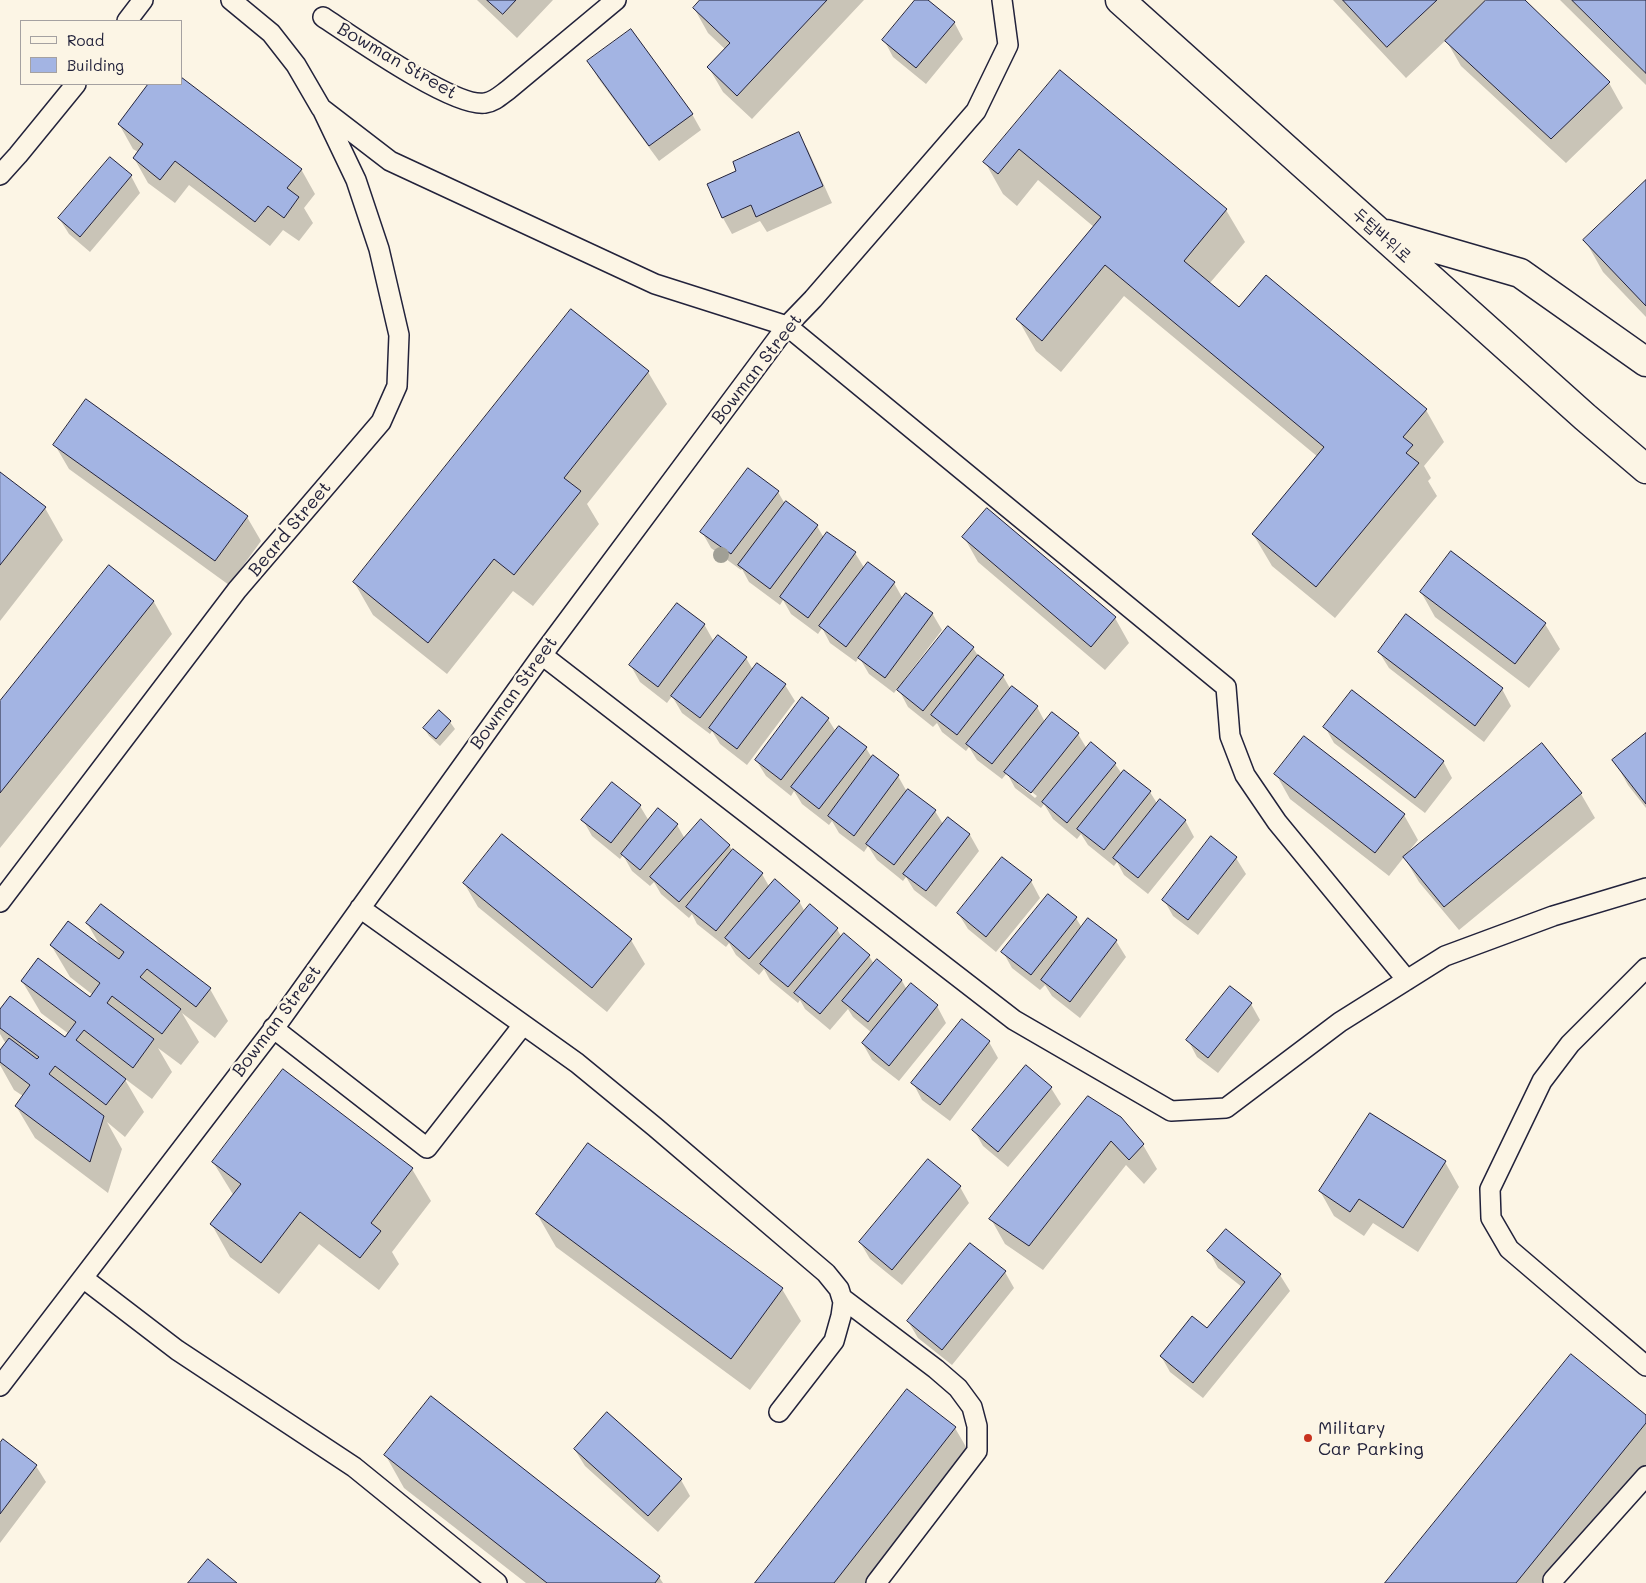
<!DOCTYPE html>
<html>
<head>
<meta charset="utf-8">
<style>
	body { margin:0 }
	#map { position:relative; width:1646px; height:1583px; overflow:hidden; background:#fcf5e5; font-family:Mali,sans-serif }
	canvas { display:block }
	.legend { position:absolute; left:20px; top:20px; width:162px; height:65px; box-sizing:border-box; background:#fcf5e5; border:1px solid #a5a1a1; margin:0; padding:6px 9px; list-style:none; font-size:15px; color:#22223b }
	.legend li { display:flex; align-items:center; gap:10px; height:25px }
	.legend b { width:25px; border:1px solid #a5a1a1 }
</style>
</head>
<body>
<div id="map">
<canvas width="1646" height="1583"></canvas>
<ul class="legend">
<li><b style="height:6px;background:#fcf5e5"></b>Road</li>
<li><b style="height:14px;background:#a3b4e3"></b>Building</li>
</ul>
</div>
<script>
const c = document.querySelector('canvas').getContext('2d');
c.lineJoin = 'round';
function fill(path, color) {
  c.fillStyle = color;
  c.fill(path, 'evenodd');
}
function strokePath(path, color, width, dash) {
  c.strokeStyle = color;
  c.lineWidth = width;
  c.lineCap = dash ? 'butt' : 'round';
  c.setLineDash(dash || []);
  c.stroke(path);
}
function write(font, color, halo, rows, align = 'center') {
  c.font = font + ' Mali,"Poor Story",sans-serif';
  c.lineWidth = 5;
  c.setLineDash([]);
  c.textBaseline = 'middle';
  c.strokeStyle = halo;
  c.fillStyle = color;
  for (const [text, x, y, turn = 0] of rows) {
    c.save();
    c.translate(x, y);
    c.rotate((+turn || 0) * Math.PI / 180);
    c.textAlign = isNaN(turn) ? turn : align;
    if (halo) c.strokeText(text, 0, 0);
    c.fillText(text, 0, 0);
    c.restore();
  }
}
fill(new Path2D(`
	M477 0H553L517 38Z
	M702 0H864L752 119 723 92 709 68 726 50 708 33 694 8Z
	M917 0H926L954 22 963 39 926 84 893 57 884 40Z
	M1333 0H1523L1609 83 1623 108 1566 163 1461 66 1446 40 1406 78Z
	M1560 0H1646V85Z
	M589 62 692 114 701 130 659 161 598 78Z
	M1060 71 1226 210 1245 242 1209 284 1239 309 1426 410 1444 442 1424 466 1431 478 1428 481 1437 496 1335 618 1272 566 1253 534 1318 457 1124 296 1061 372 1036 351 1018 319 1094 227 1038 180 1017 206 1003 194 985 162Z
	M150 84H181L301 169 315 194 304 208 313 223 299 241 283 230 270 246 189 185 175 203 148 183 134 158 138 152 133 149 119 124Z
	M799 134 808 150 832 203 767 232 760 221 732 234 723 218 709 185 738 172Z
	M131 176 140 193 90 252 69 234 59 218Z
	M1646 182V317L1603 272 1585 240Z
	M571 311 648 372 667 404 587 504 599 524 533 606 513 591 447 674 373 615 354 582Z
	M55 445 247 517 261 541 229 585 69 469Z
	M0 473 45 508 63 540 0 621Z
	M778 492 785 504 817 526 824 538 855 553 865 569 894 583 903 599 932 613 942 630 904 680 906 682 948 628 973 648 979 657 1003 676 1011 690 1037 707 1045 722 1078 734 1087 749 1115 764 1122 774 1150 792 1158 805 1185 820 1194 837 1148 894 1124 875 1117 862 1114 866 1088 845 1081 834 1077 839 1053 819 1044 804 1041 808 1015 788 1007 773 1002 779 977 760 969 747 966 751 942 732 937 723 933 727 908 707 898 688 894 693 869 674 859 657 856 662 830 643 822 628 818 634 791 614 783 600 780 605 749 582 742 569 741 570 711 548 702 532ZM1018 781 1037 796 1035 798 1018 784Z
	M964 537 1115 618 1129 643 1105 670 978 562Z
	M1451 552 1545 624 1560 649 1529 688 1435 617 1421 592Z
	M154 602 172 634 0 848V703Z
	M704 624 714 642 746 658 753 670 785 685 795 701 747 765 720 744 712 731 710 734 682 713 672 696 667 703 640 682 631 666Z
	M1379 652 1502 689 1511 706 1484 742 1389 668Z
	M828 719 836 732 839 727 866 748 872 758 898 776 907 792 935 811 943 824 948 818 970 835 979 851 936 907 914 890 906 877 903 881 877 860 868 846 864 852 839 833 832 821 829 825 802 804 794 791 791 796 766 776 756 760Z
	M450 722 455 729 440 746 429 736 424 728Z
	M1325 727 1443 761 1452 778 1425 813 1334 743Z
	M1646 735V808L1628 785 1614 760Z
	M1542 745 1581 794 1595 818 1459 930 1419 882 1404 857 1389 876 1290 799 1276 774 1404 815 1418 840 1406 855Z
	M640 806 649 821 677 825 685 839 729 845 733 852 762 874 770 888 799 901 805 912 837 929 842 938 844 935 869 956 874 964 902 981 907 990 937 1006 946 1023 899 1081 872 1060 863 1044 872 1033 853 1017 848 1009 830 1030 805 1009 800 1000 798 1003 770 980 764 969 759 975 736 955 729 943 726 947 697 924 692 914 689 918 661 894 654 882 650 886 632 871 623 855 620 859 592 836 583 820Z
	M1236 858 1246 874 1198 935 1173 916 1164 900Z
	M1031 881 1040 898 996 952 968 929 958 913Z
	M464 883 631 940 645 964 607 1012 478 907Z
	M1076 918 1082 928 1116 941 1126 957 1080 1018 1052 996 1045 985 1040 990 1012 968 1003 952Z
	M87 923 210 989 228 1021 215 1038 182 1013 199 1042 181 1065 158 1048 172 1072 152 1099 124 1078 144 1112 125 1137 107 1122 122 1149 108 1193 35 1138 16 1106 23 1096 14 1090 0 1065V1052L6 1044 0 1034V1011L65 1039 69 1034 41 1013 22 981 91 999 93 995 70 977 51 945 101 947Z
	M1251 1004 1260 1020 1218 1073 1197 1057 1188 1040Z
	M989 1042 998 1058 950 1121 922 1100 913 1083Z
	M283 1071 412 1169 431 1201 392 1252 399 1264 379 1290 319 1244 279 1294 230 1257 212 1225 234 1196 213 1162Z
	M1051 1088 1061 1104 1008 1167 983 1146 974 1130Z
	M1121 1118 1143 1145 1157 1169 1144 1184 1126 1165 1043 1270 1005 1244 991 1219Z
	M588 1145 782 1289 801 1321 750 1390 556 1247 537 1214Z
	M1445 1162 1459 1187 1418 1252 1373 1223 1364 1236 1334 1216 1320 1191Z
	M960 1187 969 1203 902 1285 870 1259 860 1242Z
	M1209 1251 1280 1275 1290 1291 1203 1398 1170 1372 1161 1356 1207 1330 1242 1287 1218 1268Z
	M1005 1272 1014 1288 952 1365 918 1338 908 1321Z
	M431 1398 659 1577 663 1583H526L404 1488 386 1456Z
	M1646 1416V1478L1560 1583H1386Z
	M955 1428 969 1452 867 1583H757Z
	M0 1445 36 1466 46 1482 0 1543Z
	M575 1450 681 1480 690 1496 658 1532 585 1466Z`), '#0003');
const building = new Path2D(`
	M487 0H516L503 14Z
	M700 0H827L737 96 707 67 730 43 693 8Z
	M915 0H928L955 22 916 68 882 40Z
	M1343 0H1437L1387 47Z
	M1486 0H1525L1610 82 1551 139 1445 41Z
	M1572 0H1646V73Z
	M631 29 693 114 649 146 587 61Z
	M1060 70 1227 209 1184 261 1239 307 1266 275 1427 409 1403 437 1413 445 1406 453 1419 463 1316 587 1252 534 1324 447 1105 265 1042 341 1016 319 1101 217 1019 149 998 174 983 162Z
	M181 77 302 169 287 188 299 197 284 218 268 206 255 222 175 161 160 180 133 158 143 144 118 124 148 84H181Z
	M799 132 823 186 756 217 751 205 722 218 707 184 736 171 733 162Z
	M110 157 132 175 80 237 58 218Z
	M1646 180V306L1583 240Z
	M571 309 649 371 564 478 581 491 514 575 494 559 428 643 353 582Z
	M86 399 248 516 215 561 53 445Z
	M748 468 779 491 731 554 700 532Z
	M0 472 46 507 0 565Z
	M786 501 818 525 770 589 738 565Z
	M987 508 1116 617 1091 647 962 537Z
	M827 532 856 552 808 618 780 597Z
	M1451 551 1546 623 1515 664 1420 592Z
	M868 562 895 582 846 647 819 626Z
	M109 565 154 601 0 793V701Z
	M906 593 933 613 885 678 858 658Z
	M677 603 705 624 658 687 629 665Z
	M1406 614 1503 688 1475 726 1378 652Z
	M948 626 974 647 923 711 897 690Z
	M718 635 747 657 700 718 671 696Z
	M978 655 1004 675 957 735 931 715Z
	M757 663 786 684 737 749 709 728Z
	M1012 686 1038 706 992 764 966 744Z
	M1352 690 1444 761 1415 798 1323 727Z
	M802 697 829 718 781 780 755 760Z
	M439 710 451 721 436 739 423 728Z
	M1052 712 1079 733 1031 793 1004 772Z
	M839 726 867 747 819 809 791 787Z
	M1646 733V804L1612 760Z
	M1304 736 1405 814 1375 853 1274 774Z
	M1091 742 1116 763 1067 823 1042 802Z
	M1542 743 1582 793 1444 907 1403 857Z
	M873 755 899 775 854 836 828 816Z
	M1124 770 1151 791 1104 850 1077 829Z
	M612 782 641 805 611 843 581 820Z
	M908 789 936 810 894 865 866 844Z
	M1160 799 1186 820 1138 878 1113 858Z
	M658 808 678 824 640 870 621 854Z
	M948 817 970 834 926 891 903 874Z
	M701 819 730 845 679 902 650 877Z
	M502 834 632 939 592 988 463 883Z
	M1211 836 1237 857 1188 920 1162 900Z
	M733 849 763 873 716 931 686 907Z
	M1002 857 1032 880 986 937 957 913Z
	M775 879 800 901 749 959 725 938Z
	M1048 894 1077 917 1031 975 1001 952Z
	M101 904 211 988 196 1007 147 969 140 977 181 1009 162 1034 112 996 107 1003 154 1039 133 1068 84 1030 76 1040 126 1079 106 1105 55 1066 49 1074 104 1116 90 1162 15 1106 30 1085 0 1062V1050L9 1038 37 1059 39 1057 0 1028V1009L10 996 65 1037 76 1022 21 981 38 958 90 997 100 983 50 945 68 921 119 959 124 952 86 923Z
	M810 904 838 928 788 987 760 964Z
	M1088 918 1117 940 1070 1002 1041 980Z
	M844 933 870 955 820 1014 794 993Z
	M877 959 902 980 868 1022 842 1001Z
	M911 983 938 1005 889 1066 862 1043Z
	M1230 986 1252 1003 1208 1058 1186 1040Z
	M962 1019 990 1041 940 1105 911 1083Z
	M1026 1065 1052 1087 998 1152 972 1130Z
	M283 1069 413 1168 371 1223 381 1231 360 1258 300 1212 261 1263 210 1224 241 1184 212 1162Z
	M1088 1096 1121 1117 1144 1144 1129 1160 1111 1141 1029 1246 989 1219Z
	M1370 1113 1446 1161 1403 1228 1359 1199 1350 1212 1319 1191Z
	M588 1143 783 1288 731 1359 536 1214Z
	M928 1159 961 1186 892 1270 859 1242Z
	M1226 1229 1281 1274 1193 1383 1160 1356 1192 1316 1207 1328 1245 1282 1207 1251Z
	M970 1243 1006 1271 942 1350 907 1321Z
	M1571 1354 1646 1415V1423L1516 1583H1385Z
	M907 1389 956 1427 834 1583H755Z
	M431 1396 660 1576 655 1583H547L384 1455Z
	M607 1412 682 1479 648 1516 574 1449Z
	M3 1439 37 1465 0 1514V1443Z
	M208 1559 237 1583H188Z`);
fill(building, '#a3b4e3');
strokePath(building, '#22223b', 1);
const service = new Path2D(`
	M231 0 271 33 296 65 321 108 390 161 655 284 787 326 1226 687 1230 736 1245 775 1277 822 1407 980
	M323 17C352 36 454 108 485 103 494 102 501 95 508 90L616 0
	M127 21 143 0
	M0 175 18 155 76 84
	M542 655 1014 1020 1171 1111 1226 1108 1340 1022 1445 956 1553 916 1646 888
	M0 902 237 590 381 422 397 386 399 335 379 249 356 180 323 111
	M360 908 577 1063 655 1127 826 1273 839 1289 843 1302 841 1316 834 1341 779 1412
	M1646 968 1570 1044 1542 1081 1490 1189 1491 1218 1509 1249 1646 1366
	M273 1028 427 1148 523 1025
	M83 1278 177 1350 354 1467 497 1583
	M842 1298 936 1369 958 1388 972 1407 977 1426V1451L876 1583
	M0 1386 278 1023 542 655 787 326 813 299 976 111 1008 45 1002 0
	M1553 1580 1646 1476`);
const minor = new Path2D(`
	M1120 0 1585 417 1646 469
	M1386 234 1520 273 1646 362`);
strokePath(service, '#22223b', 22);
strokePath(minor, '#22223b', 31);
strokePath(service, '#fcf5e5', 19);
strokePath(minor, '#fcf5e5', 28);
c.fillStyle = '#a09f95';
for (const [x, y] of [
	[721,555]
]) {
  c.beginPath();
  c.arc(x, y, 8, 0, 2 * Math.PI);
  c.fill();
}
for (const [x, y, r, color] of [
	[1308,1438,5,"#c8321e"]
]) {
  const dot = new Path2D();
  dot.arc(x, y, r, 0, 2 * Math.PI);
  c.fillStyle = color;
  c.fill(dot);
  strokePath(dot, '#fcf5e5', 2);
}
write('18px', '#22223b', '#fcf5e5', [
	["Bowman Street",397,61,30],
	["두텁바위로",1382,235,42],
	["Bowman Street",757,369,-52],
	["Beard Street",290,529,-50],
	["Bowman Street",514,693,-54],
	["Bowman Street",277,1021,-53]
]);
write('18px', '#22223b', '#fcf5e5', [
	["Military",1318,1428],
	["Car Parking",1318,1449]
], 'left');
</script>
</body>
</html>
